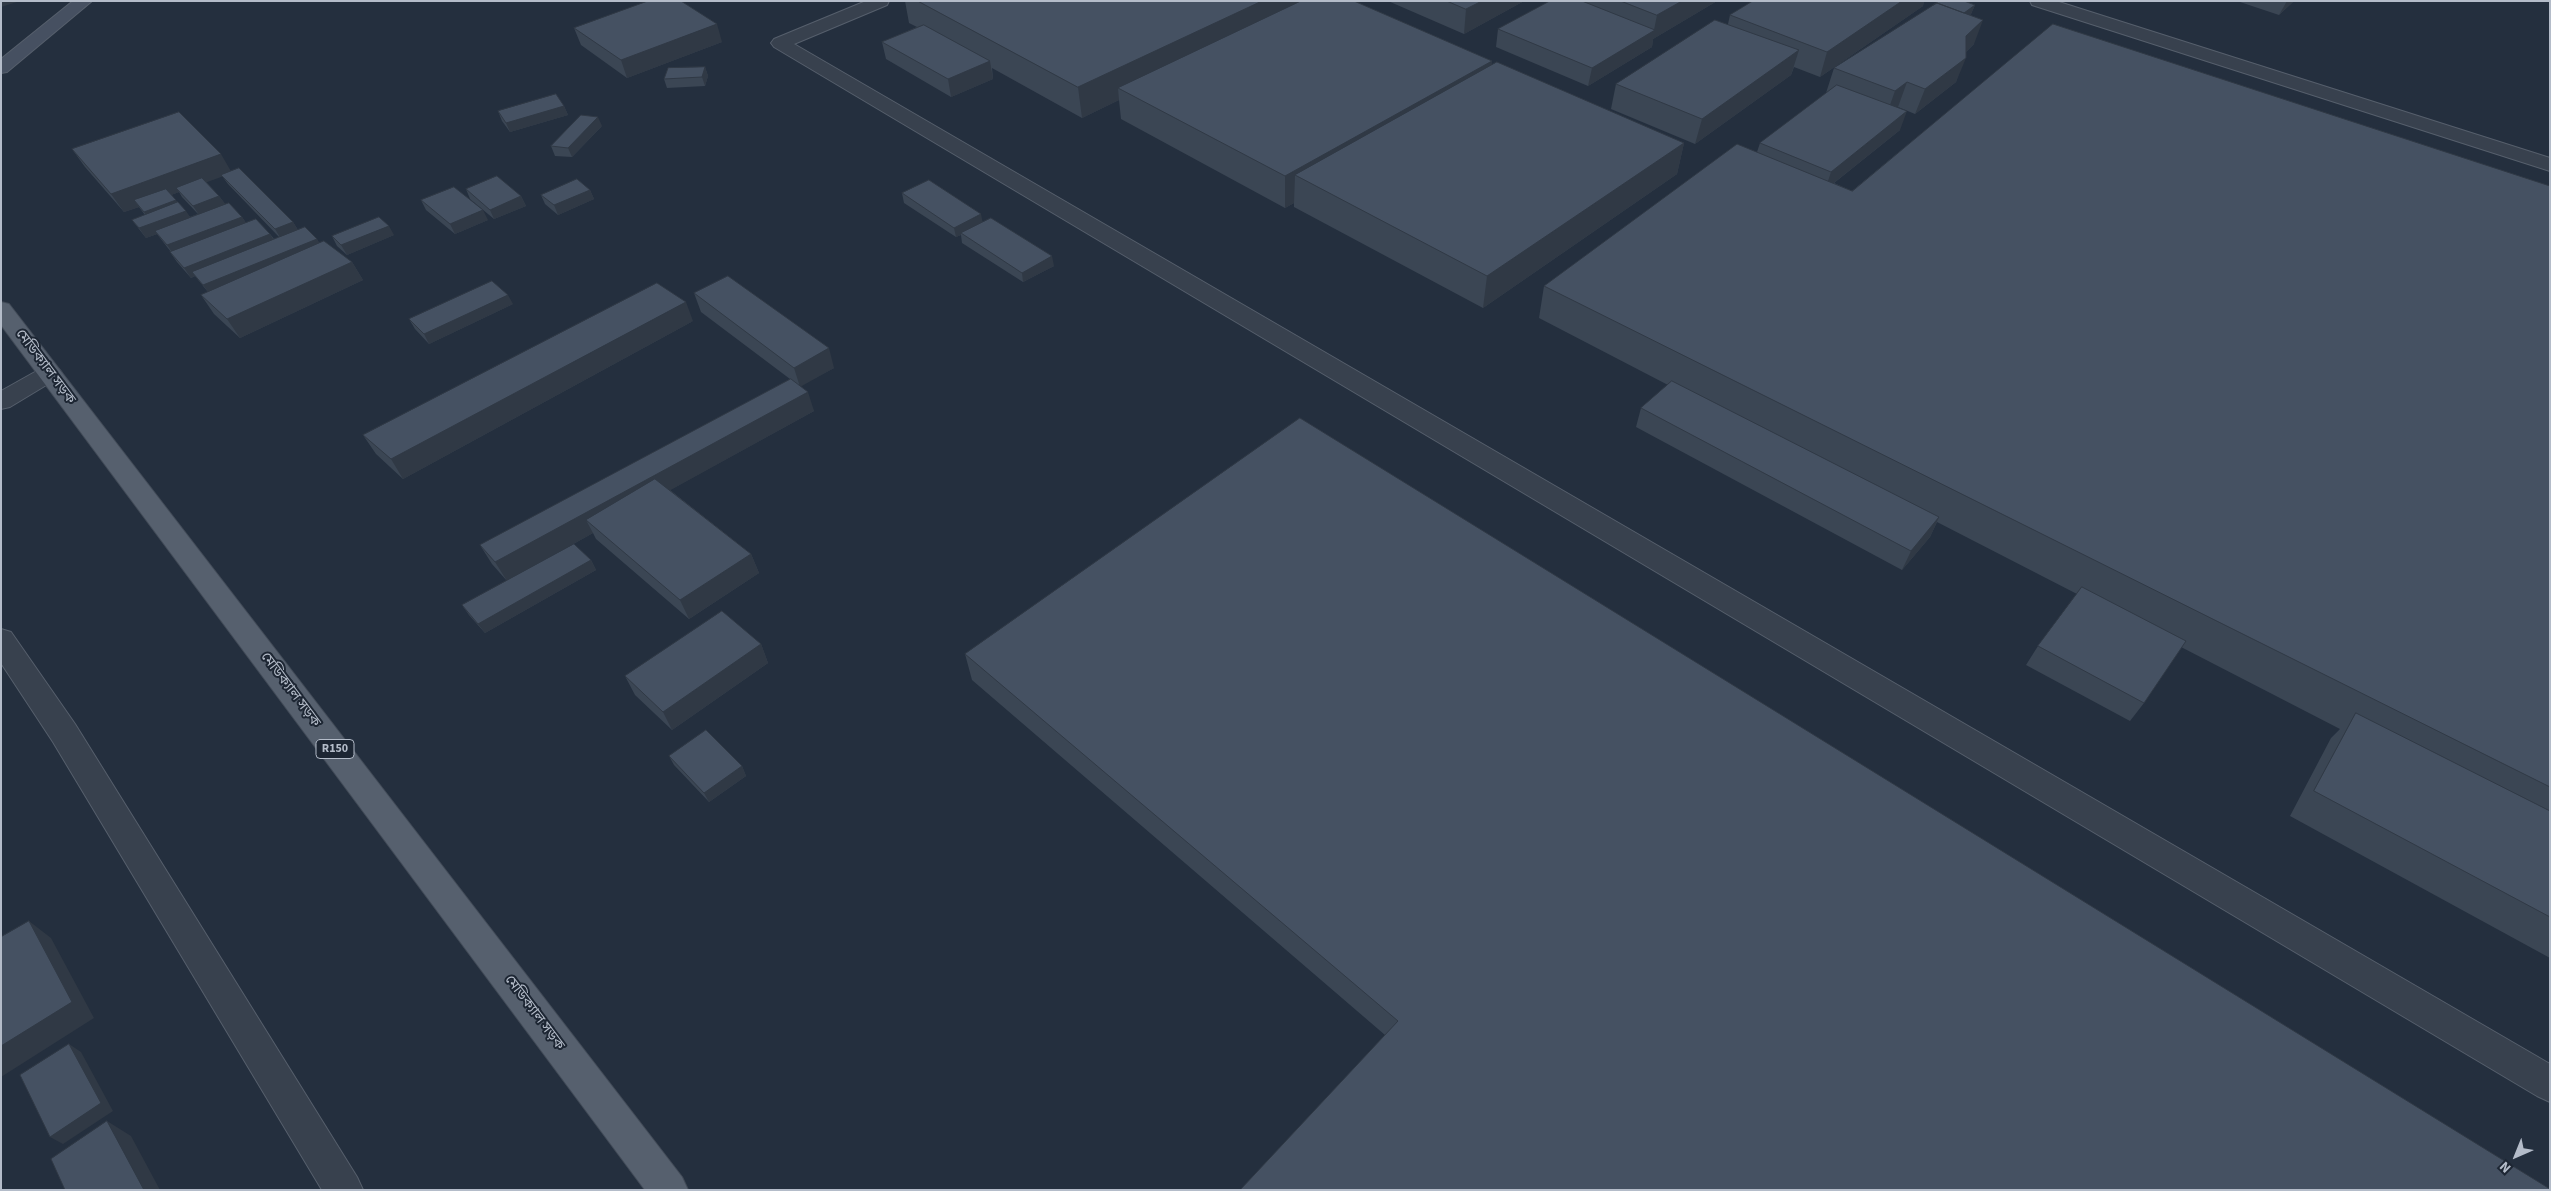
<!DOCTYPE html>
<html>
<head>
<meta charset="utf-8">
<style>
	body { margin:0 }
	#map { position:relative; width:2551px; height:1191px; overflow:hidden; background:#242f3e; font-family:"Source Sans 3",sans-serif }
	canvas { display:block }
	.frame { position:absolute; inset:0; border:2px solid #b4bcc9; pointer-events:none }
	.north { position:absolute; left:2491px; top:1131px; width:50px; height:50px; -webkit-text-stroke:4px #1d2633; paint-order:stroke; rotate:224deg; font-size:14px; font-weight:700; line-height:20px; text-align:center; color:#b4bcc9 }
	.north::after { content:''; display:block; margin:auto; width:18px; height:22px; background:#b4bcc9; clip-path:polygon(50% 0,100% 100%,50% 72%,0 100%) }
</style>
</head>
<body>
<div id="map">
<canvas width="2551" height="1191"></canvas>
<div class="frame"></div>
<div class="north">N</div>
</div>
<script>
const c = document.querySelector('canvas').getContext('2d');
c.lineJoin = 'round';
function strokePath(path, color, width, dash) {
  c.strokeStyle = color;
  c.lineWidth = width;
  c.lineCap = dash ? 'butt' : 'round';
  c.setLineDash(dash || []);
  c.stroke(path);
}
function fill(path, color) {
  c.fillStyle = color;
  c.fill(path, 'evenodd');
}
function write(font, color, halo, rows, align = 'center') {
  c.font = font + ' "Source Sans 3","Noto Sans Bengali",sans-serif';
  c.lineWidth = 4;
  c.setLineDash([]);
  c.textBaseline = 'middle';
  c.strokeStyle = halo;
  c.fillStyle = color;
  for (const [text, x, y, turn = 0] of rows) {
    c.save();
    c.translate(x, y);
    c.rotate((+turn || 0) * Math.PI / 180);
    c.textAlign = isNaN(turn) ? turn : align;
    if (halo) c.strokeText(text, 0, 0);
    c.fillText(text, 0, 0);
    c.restore();
  }
}
const service = new Path2D(`
	M866 1H889L887 5 794 44 2550 1064V1102L2537 1096 774 47 771 43 774 39Z
	M2030 1H2056L2550 158V171L2032 5Z`);
const minor = new Path2D(`
	M50 365 58 368 62 373 58 378 10 407 1 409V391L42 368Z
	M1 629 11 632 75 724 357 1177 363 1190H322L53 742 1 663Z`);
const secondary = new Path2D(`
	M73 1H92L7 72 1 73V59Z`);
const primary = new Path2D(`
	M1 302 9 304 682 1177 688 1190H645L1 325Z`);
strokePath(service, '#565f6c', 2);
strokePath(minor, '#565f6c', 2);
strokePath(secondary, '#565f6c', 2);
strokePath(primary, '#414a57', 2);
fill(service, '#38414e');
fill(minor, '#38414e');
fill(secondary, '#465061');
fill(primary, '#56606e');
fill(new Path2D(`
	M905 1H1354L1492 61 1491 65 1684 143 1677 174 1483 308 1294 207V203L1285 208 1121 119 1119 100 1082 118 992 68 993 79 951 97 886 59 882 42 917 27 909 23Z
	M1388 1H1524L1464 34Z
	M1550 1H1717L1653 39 1652 47 1588 86 1496 47 1498 29Z
	M1753 1H1924L1923 6 1820 77 1794 67 1791 75 1695 144 1611 109 1616 84 1728 24 1730 15Z
	M2237 1H2294L2279 15Z
	M1975 5 1971 14 1970 15 1974 44 1966 52 1956 82 1915 114 1898 107V108L1900 130 1834 183 1852 191 2550 186V958L2290 816 2331 738 2340 729 2181 647 2144 703 2130 721 2026 665 2038 646 2077 594 1937 522 1930 537 1902 570 1636 427 1641 408 1668 385 1539 318 1544 286 1757 152 1760 143 1826 93 1834 68Z
	M574 28 722 42 627 78 581 45Z
	M705 67 708 76 705 86 667 88 664 79Z
	M564 106 568 115 510 132 502 121 498 111Z
	M602 126 572 157 555 156 551 146Z
	M72 149 231 171 293 222 298 230 317 239 319 243 352 262 363 280 240 338 214 314 201 295 208 292 195 276 191 278 177 262 170 252H171L157 234 146 238 132 220 145 215 139 207 124 212 85 167ZM222 176 228 184 279 237 274 239 270 234 246 223 242 217 225 204 219 196 206 182ZM179 192 182 197 198 214 190 217 171 195Z
	M466 189 521 196 526 206 494 219 470 199Z
	M590 190 594 199 558 215 545 204 541 195Z
	M902 193 983 222 1054 266 1023 282 962 243 961 235 956 237 904 203Z
	M421 200 488 220 455 234 426 210Z
	M394 235 347 255 337 246 332 236Z
	M694 293 834 368 800 386 814 411 670 490 751 554 759 573 689 619 596 539 593 533 507 581 492 564 480 545 790 379 701 312Z
	M513 304 429 344 415 329 409 319Z
	M693 321 403 479 376 454 363 435Z
	M591 560 596 570 485 633 469 615 462 605Z
	M761 644 768 663 672 730 635 695 625 676Z
	M965 654 2550 1189 1385 1035 972 680Z
	M669 756 742 766 746 776 709 802 674 765Z`), '#3b4654');
fill(new Path2D(`
	M1 1H20L1 7Z
	M1262 1H1310L1118 88 1119 100 1082 118 1078 87Z
	M1482 1H1524L1464 34 1466 9Z
	M1682 1H1717L1653 39 1652 47 1588 86 1592 68 1654 30 1657 15Z
	M1902 1H1924L1923 6 1820 77 1827 52Z
	M2287 1H2294L2279 15Z
	M1975 5 1971 14 1950 29 1954 20Z
	M1983 20 1974 44 1957 60 1966 36Z
	M717 24 722 42 627 78 621 60Z
	M1799 50 1791 75 1695 144 1702 119Z
	M1966 58 1956 82 1915 114 1925 89Z
	M990 61 993 79 951 97 948 79Z
	M1492 61 1488 91 1295 175 1294 203 1285 208V176Z
	M705 67 708 76 705 86 702 77Z
	M1907 82 1898 107 1886 116 1895 91Z
	M564 106 568 115 510 132 506 123Z
	M1907 111 1900 130 1825 190 1831 172Z
	M598 117 602 126 572 157 568 148Z
	M1684 143 1677 174 1483 308 1487 276Z
	M221 154 232 173 180 192 176 188 179 192 140 207 134 200 139 207 124 212 111 194Z
	M590 190 594 199 558 215 554 205Z
	M219 196 226 205 199 215 193 206Z
	M521 196 526 206 494 219 490 210Z
	M176 200 182 210 151 221 144 212Z
	M483 210 488 220 455 234 450 224Z
	M186 211 192 220 155 231 157 234 146 238 139 228Z
	M981 214 983 224 961 233V235L956 237 954 228Z
	M242 217 248 226 174 255 167 245Z
	M293 222 299 232 281 239 275 229Z
	M389 226 394 235 347 255 341 245Z
	M270 234 276 244 192 272 195 276 191 278 184 268Z
	M317 239 323 249 210 295 203 285Z
	M1052 256 1054 266 1023 282 1022 273Z
	M352 262 363 280 240 338 227 319Z
	M508 295 513 304 429 344 424 334Z
	M686 302 693 321 403 479 391 459Z
	M829 348 834 368 800 387 794 368Z
	M808 392 814 411 598 530 586 520 593 533 507 581 495 562Z
	M1939 517 1930 537 1902 570 1911 551Z
	M751 554 759 573 689 619 680 600Z
	M591 560 596 570 485 633 478 624Z
	M761 644 768 663 672 730 663 712Z
	M742 766 746 776 709 802 704 793Z
	M29 921 51 938 94 1018 1 1077V1046Z
	M69 1044 81 1052 113 1111 63 1144 50 1137Z
	M107 1121 131 1136 160 1190H144Z`), '#303945');
const building = new Path2D(`
	M648 1H681L717 24 621 60 574 28Z
	M918 1H1262L1078 87Z
	M1301 1H1354L1492 61 1285 176 1118 88Z
	M1447 1H1482L1466 9Z
	M1550 1H1582L1655 30 1592 68 1498 29Z
	M1621 1H1682L1657 15Z
	M1753 1H1902L1827 52 1730 15Z
	M1939 1H1964L1975 5 1964 13 1937 3 1933 5Z
	M1937 3 1983 20 1966 36V58L1925 89 1907 82 1895 91 1834 68Z
	M1715 20 1799 50 1702 119 1616 84Z
	M2053 24 2550 186V787L1544 286 1737 144 1852 191Z
	M924 25 990 61 948 79 882 42Z
	M1497 62 1684 143 1487 276 1295 175Z
	M705 67 702 77 664 79 668 68Z
	M1837 85 1907 111 1831 172 1760 143Z
	M556 94 564 106 506 123 498 111Z
	M179 112 221 154 111 194 72 149Z
	M581 115 598 117 568 148 551 146Z
	M239 168 293 222 275 229 221 175Z
	M497 176 521 196 490 210 466 189Z
	M202 178 219 196 193 206 176 188Z
	M577 179 590 190 554 205 541 195Z
	M929 180 981 214 954 228 902 193Z
	M454 187 483 210 450 224 421 200Z
	M166 189 176 200 144 212 134 200Z
	M178 202 186 211 139 228 132 220Z
	M229 203 242 217 167 245 155 231Z
	M379 217 389 226 341 245 332 236Z
	M991 218 1052 256 1022 273 961 233Z
	M256 219 270 234 184 268 170 252Z
	M305 227 317 239 203 285 192 272Z
	M324 241 352 262 227 319 201 295Z
	M728 276 829 348 794 368 694 293Z
	M492 281 508 295 424 334 409 319Z
	M657 283 686 302 391 459 363 435Z
	M791 379 808 392 495 562 480 545Z
	M1672 381 1939 517 1911 551 1641 408Z
	M1300 418 2550 1189V1190H1240L1398 1021 965 654Z
	M655 479 751 554 680 600 586 520Z
	M574 544 591 560 478 624 462 605Z
	M2082 587 2186 641 2144 703 2038 646Z
	M722 611 761 644 663 712 625 676Z
	M2356 713 2550 811V917L2314 791Z
	M706 730 742 766 704 793 669 756Z
	M29 921 72 1002 1 1046V937Z
	M69 1044 101 1103 50 1137 20 1075Z
	M107 1121 144 1190H65L51 1159Z`);
fill(building, '#455162');
strokePath(building, '#303945', 1);
for (const [x, y, w] of [
	[335,749,38]
]) {
  const box = new Path2D();
  box.roundRect(x - w / 2, y - 9.5, w, 19, 4);
  c.fillStyle = '#1d2633';
  c.fill(box);
  strokePath(box, '#b4bcc9', 1);
}
write('bold 12px', '#b4bcc9', null, [
	["R150",335,749]
]);
write('14px', '#b4bcc9', '#1d2633', [
	["মেডিক্যাল সড়ক",45,367,53],
	["মেডিক্যাল সড়ক",290,690,53],
	["মেডিক্যাল সড়ক",534,1013,53]
]);
</script>
</body>
</html>
